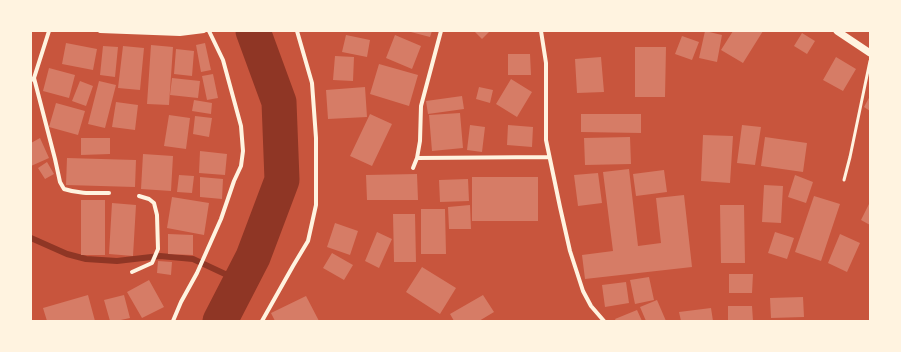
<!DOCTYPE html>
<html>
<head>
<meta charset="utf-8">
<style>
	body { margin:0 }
	#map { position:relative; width:901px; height:352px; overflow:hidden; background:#c8553d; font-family:"Archivo Narrow",sans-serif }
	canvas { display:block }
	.frame { position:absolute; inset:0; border:32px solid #fff3e0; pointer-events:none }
</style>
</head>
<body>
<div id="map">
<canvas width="901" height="352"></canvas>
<div class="frame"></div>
</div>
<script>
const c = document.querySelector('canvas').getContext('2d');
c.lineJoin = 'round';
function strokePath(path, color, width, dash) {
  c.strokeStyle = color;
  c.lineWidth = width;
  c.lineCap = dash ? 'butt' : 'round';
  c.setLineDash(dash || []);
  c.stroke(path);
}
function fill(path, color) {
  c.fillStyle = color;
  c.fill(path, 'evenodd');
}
strokePath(new Path2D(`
	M31 238 67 254 86 259 117 261 160 256 193 259 240 281`), '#8f3625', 6);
strokePath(new Path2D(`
	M220 321 253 257 282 180 279 102 253 31`), '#8f3625', 35);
fill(new Path2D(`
	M407 31H432L430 37Z
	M474 31H490L482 39Z
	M705 31 722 35 717 62 699 58Z
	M733 31H763L743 63 721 50Z
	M802 33 815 41 807 54 794 46Z
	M346 35 370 40 367 57 342 52Z
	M395 35 421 46 412 69 386 58Z
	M682 36 699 42 692 60 675 54Z
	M66 43 97 49 93 70 62 64Z
	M205 43 211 70 201 72 196 45Z
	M151 45 173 47 169 105 147 104Z
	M103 46 118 47 115 77 100 75Z
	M123 46 144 48 140 90 118 88Z
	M635 47H666L665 97H635Z
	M176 49 194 51 192 76 174 74Z
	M508 54H530L531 75H508Z
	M335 56 354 57 353 81 333 80Z
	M601 57 604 92 577 93 575 59Z
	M836 57 856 69 843 91 823 80Z
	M379 64 418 75 409 106 370 94Z
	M49 68 75 75 69 98 43 91Z
	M213 74 218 98 207 100 202 76Z
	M172 78 200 81 198 98 170 95Z
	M511 79 532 92 517 117 496 104Z
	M80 81 93 86 86 106 72 101Z
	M99 81 116 85 105 128 88 124Z
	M365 87 367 117 328 119 326 90Z
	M479 87 493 90 490 103 476 99Z
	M462 96 464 109 428 114 426 101Z
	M870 96V111L864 107Z
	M194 100 212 103 211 114 192 111Z
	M116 102 138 105 135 130 112 127Z
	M56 103 85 111 78 135 49 127Z
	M460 113 463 148 432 151 429 115Z
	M370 114 392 124 372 166 350 156Z
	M581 114H641V133L581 132Z
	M169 115 190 118 186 149 164 146Z
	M195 116 212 118 209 137 193 134Z
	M470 125 485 127 482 152 467 150Z
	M508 125 533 127 532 147 507 145Z
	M742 125 761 127 755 165 737 163Z
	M703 135 733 136 730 183 701 181Z
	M630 137 631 164 585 165 584 138Z
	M765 137 807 143 803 172 761 166Z
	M40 138 49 158 31 166V143Z
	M81 138H110V154L81 155Z
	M200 151 227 154 225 175 199 173Z
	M143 154 173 156 171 191 141 189Z
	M67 158 136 160 135 187 66 185Z
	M47 162 54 174 45 179 38 168Z
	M629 169 638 246 661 243 656 198 684 195 692 267 585 279 582 255 613 251 603 172Z
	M664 170 667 192 636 196 633 174Z
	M598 173 602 203 578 206 574 175Z
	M417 174 418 200H367L366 175Z
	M179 175 194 176 192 193 177 192Z
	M795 175 813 182 806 203 788 197Z
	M200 177 223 179 222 199 200 197Z
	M472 177H538V221H472Z
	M468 179 469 201 440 202 439 180Z
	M764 185 783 186 781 223 762 222Z
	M814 196 840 204 821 261 795 252Z
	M172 197 209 203 204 235 167 228Z
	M81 200H105V255H81Z
	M870 202V225L861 220Z
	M112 203 136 205 133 256 109 254Z
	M470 205 471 229H449L448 207Z
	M720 205H744L745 263H721Z
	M421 209H445L446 254H421Z
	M393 214H415L416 262H394Z
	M335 223 358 231 350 255 327 247Z
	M377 232 392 239 379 268 365 261Z
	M775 232 794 238 787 259 768 253Z
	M168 234 193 235V255L168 254Z
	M840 234 860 243 847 272 828 263Z
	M332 253 353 265 344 280 323 268Z
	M158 261 172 262 171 275 157 273Z
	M422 267 456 288 440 314 406 292Z
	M729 274H753L752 293H729Z
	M649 277 654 300 635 304 630 280Z
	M149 280 164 307 142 318 127 292Z
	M626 282 629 303 605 307 602 285Z
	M88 295 95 321H47L43 308Z
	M124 295 130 318 116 321H110L104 300Z
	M483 295 494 312 479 321H454L450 314Z
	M306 296 319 321H275L271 313Z
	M803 297 804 317 771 318 770 298Z
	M657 300 666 321H646L640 307Z
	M728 306H752L753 321H728Z
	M711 308 713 321H681L679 312Z
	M637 310 642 321H616L615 319Z`), '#d67c66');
strokePath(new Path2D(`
	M844 180 850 157 870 61`), '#fff3e0', 3);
strokePath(new Path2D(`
	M100 31 180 34 204 31
	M541 31 546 63V140L560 207 570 251 583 291 591 306 604 321
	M34 78 55 159 60 182 64 189C79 194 94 193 109 193
	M31 80 34 78 49 31
	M417 158 549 157
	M413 168 417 158 420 141 421 106 441 31
	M132 272 152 263 158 249 157 215 154 203 149 199 139 196
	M173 321 181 302 197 273 221 219 234 181 241 166 243 151 241 126 223 60 209 31
	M262 321 293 266 308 241 316 205V138L312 83 297 31`), '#fff3e0', 4);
strokePath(new Path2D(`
	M837 31 870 53`), '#fff3e0', 7);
</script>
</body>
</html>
